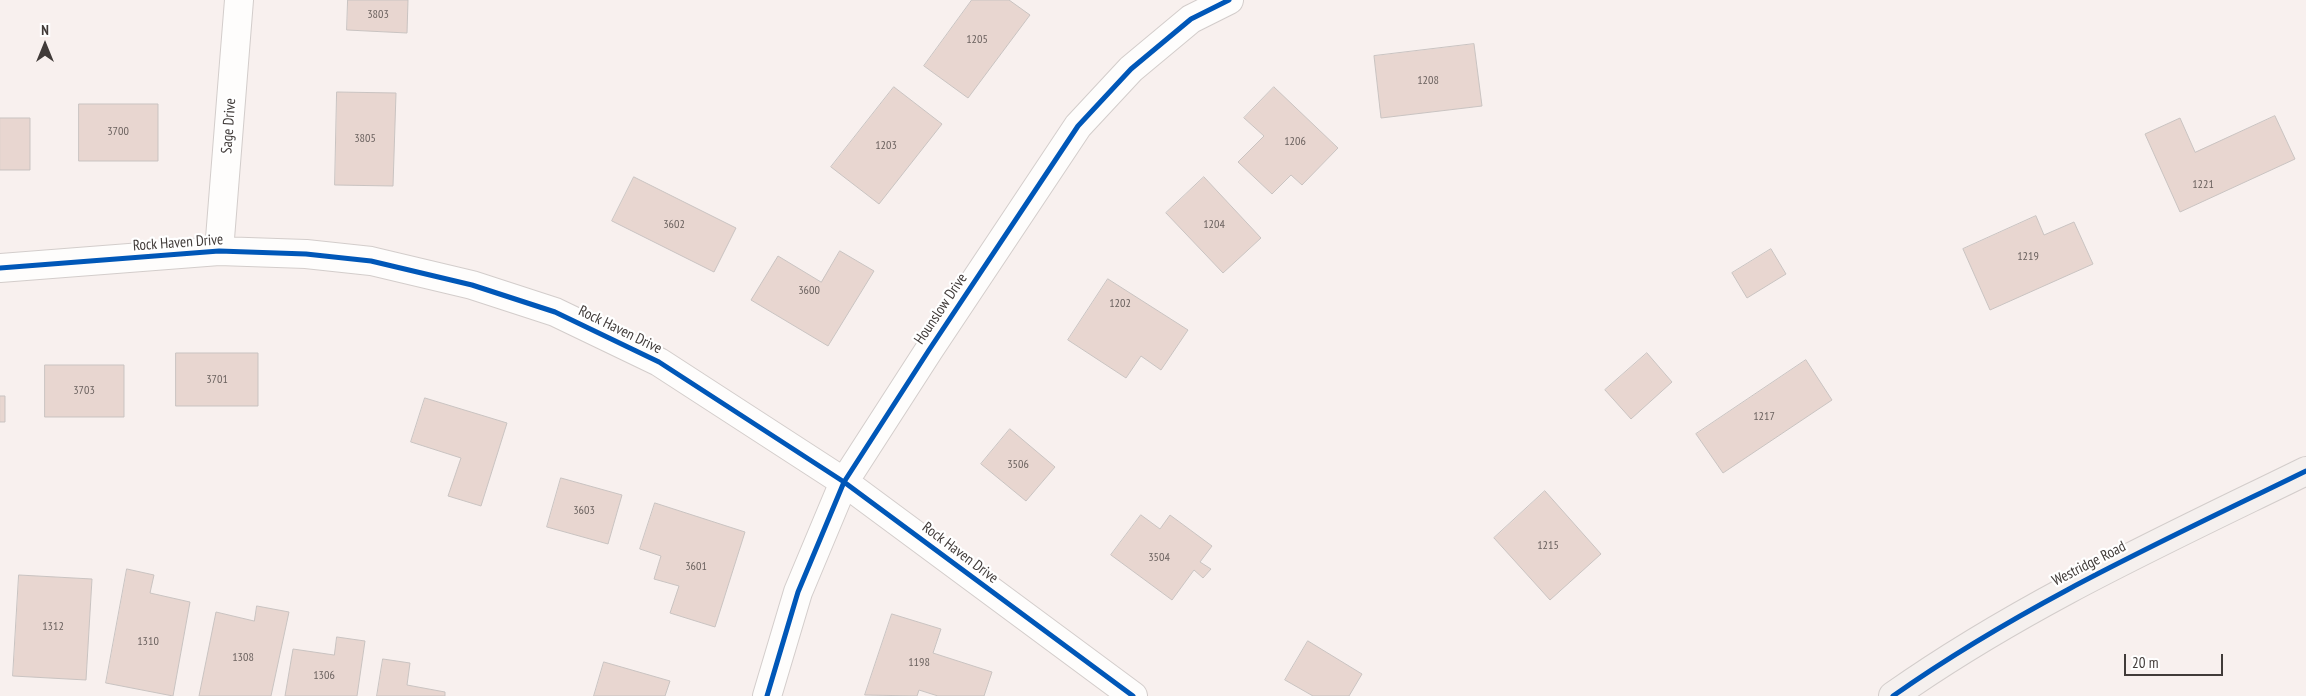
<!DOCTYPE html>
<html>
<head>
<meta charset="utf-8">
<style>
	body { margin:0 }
	#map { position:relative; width:2306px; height:696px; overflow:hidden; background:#f8f0ee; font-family:"PT Sans Narrow",sans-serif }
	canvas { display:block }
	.north { position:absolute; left:20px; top:20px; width:50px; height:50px; -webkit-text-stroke:4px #fff; paint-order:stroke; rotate:0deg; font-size:14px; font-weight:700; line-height:20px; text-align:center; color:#413b39 }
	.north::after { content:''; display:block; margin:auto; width:18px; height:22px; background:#413b39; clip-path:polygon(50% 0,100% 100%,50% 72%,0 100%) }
	.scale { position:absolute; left:2124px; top:654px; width:99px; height:22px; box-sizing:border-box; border:2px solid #413b39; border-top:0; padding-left:6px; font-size:15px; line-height:18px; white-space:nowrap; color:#413b39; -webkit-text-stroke:4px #fff; paint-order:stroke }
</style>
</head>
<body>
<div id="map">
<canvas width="2306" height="696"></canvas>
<div class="north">N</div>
<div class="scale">20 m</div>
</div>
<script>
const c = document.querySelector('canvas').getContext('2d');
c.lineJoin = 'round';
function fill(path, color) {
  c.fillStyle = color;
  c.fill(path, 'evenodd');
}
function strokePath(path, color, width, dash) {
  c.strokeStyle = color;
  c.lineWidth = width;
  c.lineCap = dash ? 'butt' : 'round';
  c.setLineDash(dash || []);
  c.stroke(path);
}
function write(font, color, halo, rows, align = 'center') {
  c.font = font + ' "PT Sans Narrow",sans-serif';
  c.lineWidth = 4.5;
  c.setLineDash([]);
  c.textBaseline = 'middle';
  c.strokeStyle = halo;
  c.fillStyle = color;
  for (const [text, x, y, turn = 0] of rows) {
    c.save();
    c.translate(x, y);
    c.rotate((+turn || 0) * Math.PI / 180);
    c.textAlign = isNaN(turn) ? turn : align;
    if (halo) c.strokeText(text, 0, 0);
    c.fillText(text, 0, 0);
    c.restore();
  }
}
const building = new Path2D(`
	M348 0H408L407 33 347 30Z
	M972 0H1009L1030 15 968 98 924 66Z
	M1474 44 1482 106 1381 118 1374 56Z
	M894 87 942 124 879 204 831 167Z
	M1274 87 1338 148 1302 185 1291 175 1272 194 1238 162 1264 136 1244 118Z
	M337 92 396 93 393 186 335 185Z
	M79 104H158V161H79Z
	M2275 116 2295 159 2180 212 2145 134 2180 118 2195 152Z
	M0 118H30V170H0Z
	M634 177 736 228 714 272 612 221Z
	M1204 177 1261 238 1223 273 1166 213Z
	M2036 216 2044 235 2074 222 2093 264 1990 310 1963 249Z
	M1771 249 1786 274 1747 298 1732 273Z
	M840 251 874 271 828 346 751 300 778 256 821 282Z
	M1108 279 1188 330 1161 370 1141 356 1126 378 1068 340Z
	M176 353H258V406H176Z
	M1647 353 1672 382 1631 419 1605 390Z
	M1806 360 1832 400 1723 473 1696 434Z
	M45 365H124V417H45Z
	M0 396H5V422H0Z
	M425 398 507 423 481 506 448 496 461 458 411 442Z
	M1010 429 1055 467 1026 501 981 464Z
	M561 478 622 495 608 544 547 527Z
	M1545 491 1601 554 1550 600 1494 538Z
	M655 503 745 532 715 627 670 613 679 586 654 579 661 556 640 549Z
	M1141 515 1160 529 1170 515 1212 546 1200 562 1211 569 1203 578 1194 570 1172 600 1111 555Z
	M127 569 154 575 150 593 190 602 173 696 106 683Z
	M19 575 92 579 86 680 13 676Z
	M257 606 289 612 271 696H199L216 612 254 621Z
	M892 614 941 629 933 653 992 672 984 696H938L919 690 917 696 865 695Z
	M337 637 365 641 357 696H285L293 649 334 655Z
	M1308 641 1362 674 1349 696H1313L1285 680Z
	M383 659 410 663 407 685 445 692V696H377Z
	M604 662 670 681 665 696H594Z`);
fill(building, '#e8d6d0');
strokePath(building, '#c9c3c1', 1);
const street = new Path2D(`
	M219 251 239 0
	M0 268 219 251 306 254 371 261 472 285 555 312 659 362 844 482 1133 696
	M767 696 798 592 844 482 929 350 1078 126 1131 69 1191 19 1229 0`);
const secondary = new Path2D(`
	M1893 696C2022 605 2165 540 2306 471`);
strokePath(street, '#d3cdcb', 30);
strokePath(secondary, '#d3cdcb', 30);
strokePath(street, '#fefdfc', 28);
strokePath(secondary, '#f5f0ee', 28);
strokePath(new Path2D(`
	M0 268 219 251 306 254 371 261 472 285 555 312 659 362 844 482 1133 696
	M767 696 798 592 844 482 929 350 1078 126 1131 69 1191 19 1229 0
	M1893 696C2022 605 2165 540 2306 471`), '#0057b8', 5);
write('12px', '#6b625f', null, [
	["3803",378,15],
	["1205",977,40],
	["1208",1428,81],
	["3700",118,132],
	["3805",365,139],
	["1206",1295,142],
	["1203",886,146],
	["1221",2203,185],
	["3602",674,225],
	["1204",1214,225],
	["1219",2028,257],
	["3600",809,291],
	["1202",1120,304],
	["3701",217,380],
	["3703",84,391],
	["1217",1764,417],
	["3506",1018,465],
	["3603",584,511],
	["1215",1548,546],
	["3504",1159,558],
	["3601",696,567],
	["1312",53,627],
	["1310",148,642],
	["1308",243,658],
	["1198",919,663],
	["1306",324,676]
]);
write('15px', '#413b39', '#fff', [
	["Sage Drive",229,126,-86],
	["Rock Haven Drive",178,243,-4],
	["Hounslow Drive",941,309,-56],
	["Rock Haven Drive",620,330,26],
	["Rock Haven Drive",960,553,37],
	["Westridge Road",2089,564,-27]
]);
</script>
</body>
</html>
